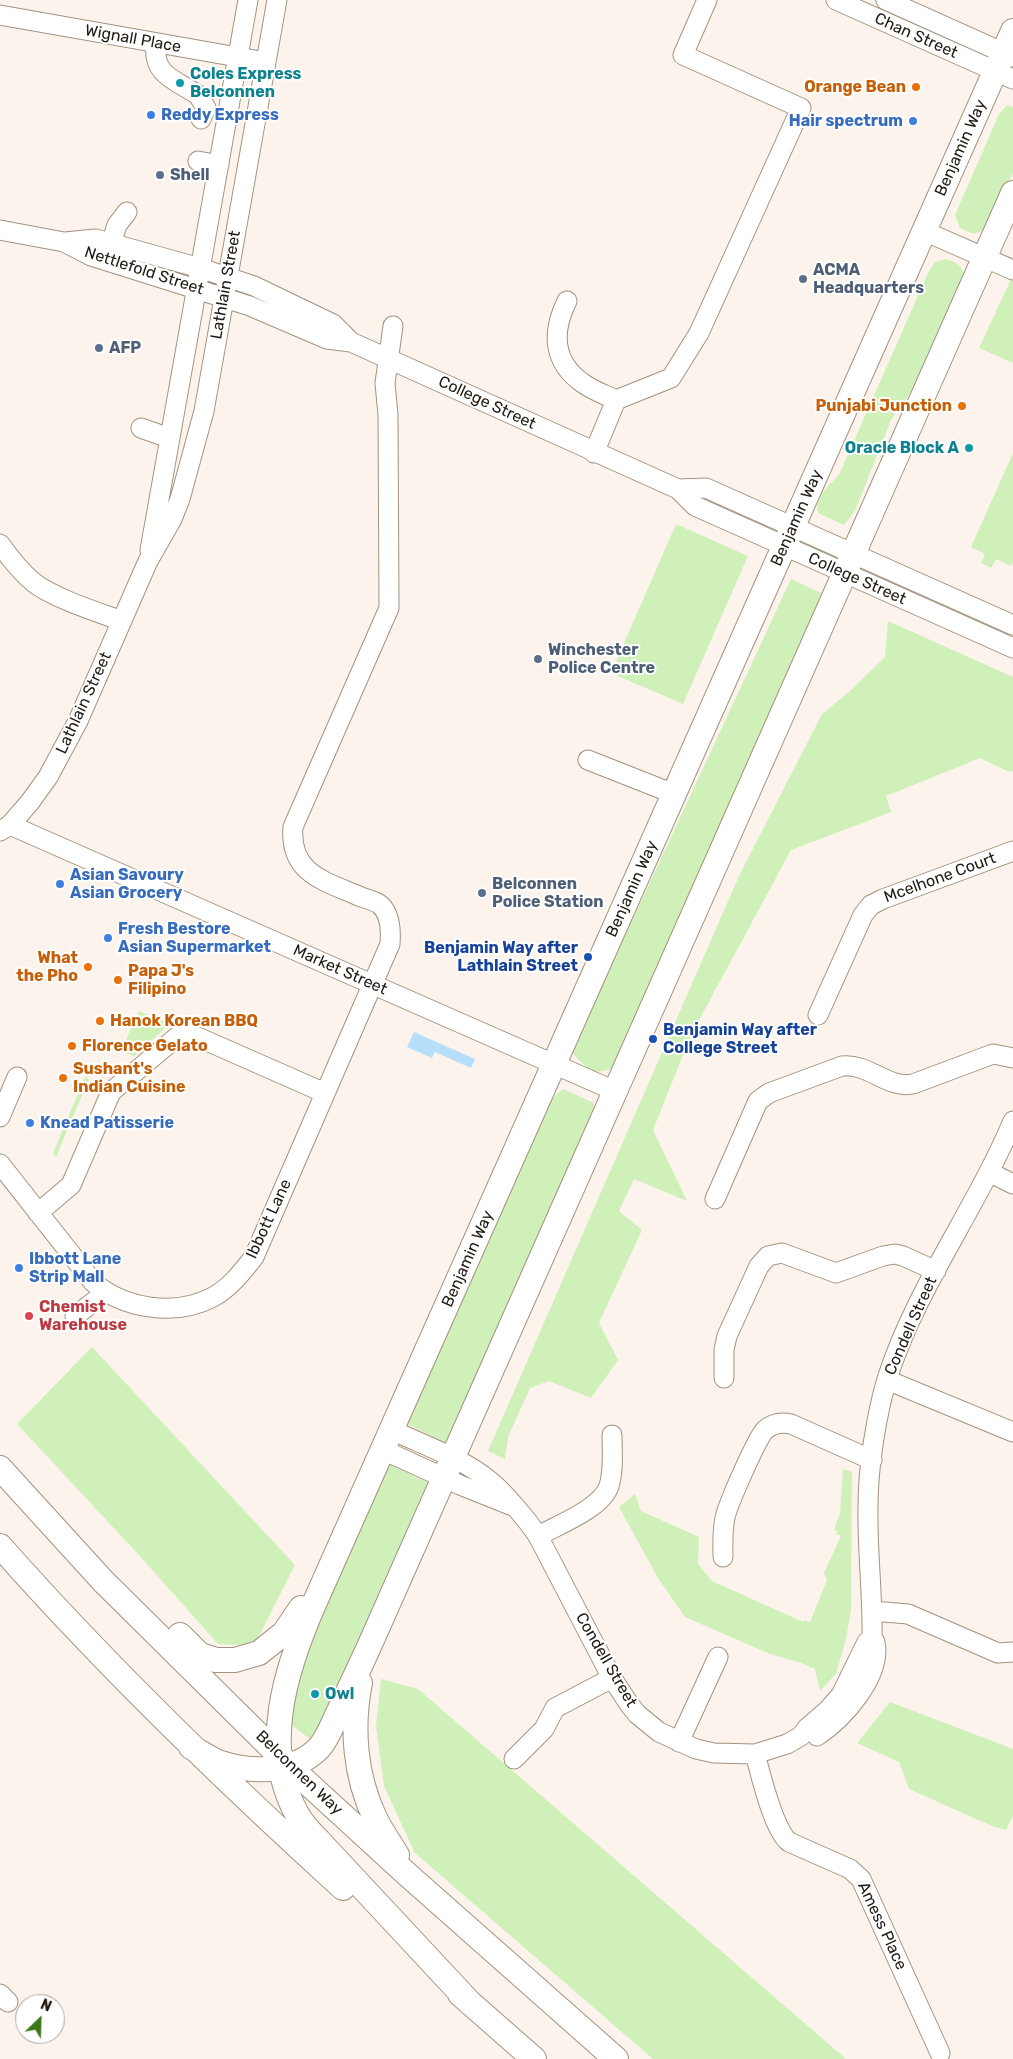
<!DOCTYPE html>
<html>
<head>
<meta charset="utf-8">
<style>
	body { margin:0 }
	#map { position:relative; width:1013px; height:2059px; overflow:hidden; background:#fcf4ec; font-family:Rubik,sans-serif }
	canvas { display:block }
	.north { position:absolute; left:15px; top:1994px; width:50px; height:50px; box-sizing:border-box; background:#fff; border:1px solid #a6a3a1; border-radius:50%; rotate:24deg; font-size:14px; font-weight:700; line-height:20px; text-align:center; color:#211a13 }
	.north::after { content:''; display:block; margin:auto; width:18px; height:22px; background:#397814; clip-path:polygon(50% 0,100% 100%,50% 72%,0 100%) }
</style>
</head>
<body>
<div id="map">
<canvas width="1013" height="2059"></canvas>
<div class="north">N</div>
</div>
<script>
const c = document.querySelector('canvas').getContext('2d');
c.lineJoin = 'round';
function fill(path, color) {
  c.fillStyle = color;
  c.fill(path, 'evenodd');
}
function strokePath(path, color, width, dash) {
  c.strokeStyle = color;
  c.lineWidth = width;
  c.lineCap = dash ? 'butt' : 'round';
  c.setLineDash(dash || []);
  c.stroke(path);
}
function write(font, color, halo, rows, align = 'center') {
  c.font = font + ' Rubik,sans-serif';
  c.lineWidth = 4;
  c.setLineDash([]);
  c.textBaseline = 'middle';
  c.strokeStyle = halo;
  c.fillStyle = color;
  for (const [text, x, y, turn = 0] of rows) {
    c.save();
    c.translate(x, y);
    c.rotate((+turn || 0) * Math.PI / 180);
    c.textAlign = isNaN(turn) ? turn : align;
    if (halo) c.strokeText(text, 0, 0);
    c.fillText(text, 0, 0);
    c.restore();
  }
}
fill(new Path2D(`
	M1007 105 1013 107V173L985 229 975 234 968 232 960 228 955 215 999 114Z
	M946 259C959 263 964 267 964 281L910 393 891 420 855 511 844 525 818 513C815 497 828 486 839 475L928 273 935 262Z
	M1013 275V363L979 348Z
	M1013 453V562L1011 566 996 559 991 568 981 563 985 554 971 547Z
	M676 524 748 556 683 704 611 673Z
	M791 579 823 594 616 1068 592 1073 571 1052Z
	M888 621 1013 677V771L1009 772 980 758 886 796 891 812 791 850 691 1035 653 1130 687 1201 634 1179 619 1211 642 1230 599 1323 618 1360 591 1398 549 1381 530 1388 508 1437 505 1459 488 1451 739 876 822 714 851 690 885 657Z
	M139 1011 170 1024 134 1056 121 1051Z
	M85 1077 89 1079 56 1157 53 1153Z
	M563 1089 594 1103 592 1117 446 1443 405 1423 548 1102Z
	M92 1347 295 1565 254 1646 218 1644 137 1553 17 1424Z
	M389 1464 429 1483 315 1736 310 1739 290 1724 296 1684 315 1622Z
	M843 1469 852 1472 851 1610 846 1639 836 1674 820 1691 815 1669 801 1663 770 1654 685 1617 658 1578 619 1507 635 1494 641 1511 699 1537 698 1564 712 1581 803 1622 805 1620 810 1622 827 1580 824 1573 841 1536 836 1534 837 1531 834 1530 840 1513Z
	M381 1679 418 1689 846 2059H653L415 1853 384 1786 376 1726Z
	M890 1702 1013 1749V1816L1006 1830 992 1826 909 1789 899 1762 857 1743Z`), '#cff0b9');
fill(new Path2D(`
	M414 1032 475 1059 471 1068 435 1052 432 1058 407 1047Z`), '#b7dffb');
const minor = new Path2D(`
	M836 0 1013 79
	M886 0 1013 57
	M0 15 266 62
	M156 43C152 75 174 79 198 95L206 108 201 119
	M198 161 219 165
	M0 230 64 242 91 256 250 306 327 339 351 342 678 489 695 506 1013 648
	M924 231 1013 270
	M65 242 96 239 200 268 254 286 333 324 351 342
	M111 243 117 225 127 212
	M567 301C551 333 553 363 584 384 594 391 606 395 616 400
	M141 428 169 438
	M594 453 616 400 671 378 699 333 801 108 683 55 707 0
	M678 489 706 488 1013 625
	M0 544C10 558 20 571 33 582 53 598 97 612 122 621
	M150 550 248 0
	M588 760 674 794
	M10 825 615 1091
	M0 831 10 825 30 802 48 777 78 721 148 561 172 519 180 499 204 411 277 0
	M818 1015 863 915 871 905 883 899 1013 851
	M0 1117 17 1077
	M0 1164 93 1282C124 1309 175 1317 213 1297 230 1288 242 1272 254 1257L390 944C391 931 391 913 379 904 375 901 367 899 361 897 325 881 289 874 293 827L389 608 388 415 385 383 393 326
	M989 1172 1013 1184
	M715 1199 758 1101 769 1093 842 1066C869 1063 887 1089 913 1084L993 1054 1013 1058
	M38 1213 71 1185 111 1092 184 1031 325 1093
	M75 1316 105 1293
	M724 1378V1350L727 1336 759 1266 768 1256 782 1253 836 1273 883 1256 895 1254 903 1256 936 1271
	M887 1380 1013 1432
	M392 1430C425 1446 462 1458 490 1481 504 1492 528 1521 538 1536L612 1678 629 1704 637 1714 659 1732 696 1749 714 1753 755 1754 787 1744 801 1736 807 1728 828 1710 841 1695 867 1642 872 1639
	M383 1450 460 1485 510 1505
	M538 1536C558 1525 602 1508 609 1486 614 1470 612 1451 612 1435
	M723 1557C723 1545 722 1531 725 1518 727 1506 757 1438 765 1430 773 1423 782 1422 791 1424L872 1460
	M873 1611 908 1614 998 1653 1013 1652
	M817 1736C843 1719 882 1676 875 1642L872 1639C873 1595 867 1551 868 1506 868 1468 876 1416 887 1379 916 1288 976 1209 1013 1121
	M679 1742 718 1657
	M755 1754C761 1775 773 1829 789 1842L850 1869 861 1879 940 2053
	M514 1759 544 1729 555 1708 612 1678
	M0 1994 8 2002`);
const major = new Path2D(`
	M0 1468 103 1581 303 1779 409 1876 616 2059
	M0 1546C107 1667 223 1779 343 1888
	M180 1635 200 1655 216 1660H235L259 1653 284 1633 301 1608
	M360 1683C351 1728 355 1776 375 1818 381 1831 390 1843 397 1855
	M191 1747C200 1752 209 1758 218 1762 250 1773 294 1774 319 1748 328 1738 333 1723 339 1711 349 1690 358 1670 368 1649L1013 193
	M460 1994 534 2059
	M471 2004 319 1841C311 1833 302 1824 297 1814 260 1748 286 1668 314 1604L1013 31`);
strokePath(minor, '#a3927f', 21);
strokePath(major, '#a3927f', 26);
strokePath(minor, '#fff', 19);
strokePath(major, '#fff', 24);
for (const [x, y, r, color] of [
	[180,83,5,"#0f9aa8"],
	[916,87,5,"#e8710a"],
	[151,115,5,"#3f7fe0"],
	[913,121,5,"#3f7fe0"],
	[160,175,5,"#5c6f8a"],
	[803,279,5,"#5c6f8a"],
	[99,348,5,"#5c6f8a"],
	[962,406,5,"#e8710a"],
	[969,448,5,"#0f9aa8"],
	[538,659,5,"#5c6f8a"],
	[60,884,5,"#3f7fe0"],
	[482,893,5,"#5c6f8a"],
	[108,938,5,"#3f7fe0"],
	[588,957,5,"#1a4fb4"],
	[88,967,5,"#e8710a"],
	[118,980,5,"#e8710a"],
	[100,1021,5,"#e8710a"],
	[653,1039,5,"#1a4fb4"],
	[72,1046,5,"#e8710a"],
	[63,1078,5,"#e8710a"],
	[30,1123,5,"#3f7fe0"],
	[19,1268,5,"#3f7fe0"],
	[29,1316,5,"#e0444e"],
	[315,1694,5,"#0f9aa8"]
]) {
  const dot = new Path2D();
  dot.arc(x, y, r, 0, 2 * Math.PI);
  c.fillStyle = color;
  c.fill(dot);
  strokePath(dot, '#fff', 2);
}
write('16px', '#211a13', '#fff', [
	["Chan Street",916,36,24],
	["Wignall Place",133,39,10],
	["Benjamin Way",961,148,-66],
	["Nettlefold Street",144,271,18],
	["Lathlain Street",226,285,-80],
	["College Street",487,403,25],
	["Benjamin Way",797,518,-66],
	["College Street",857,579,24],
	["Lathlain Street",84,703,-65],
	["Mcelhone Court",940,878,-20],
	["Benjamin Way",632,889,-66],
	["Market Street",340,970,24],
	["Ibbott Lane",269,1219,-65],
	["Benjamin Way",468,1259,-66],
	["Condell Street",911,1326,-66],
	["Condell Street",606,1660,60],
	["Belconnen Way",299,1773,44],
	["Amess Place",882,1926,65]
]);
write('bold 16px', '#0d838f', '#fff', [
	["Coles Express",190,74],
	["Belconnen",190,92],
	["Oracle Block A",959,448,"right"],
	["Owl",325,1694]
], 'left');
write('bold 16px', '#c56008', '#fff', [
	["Orange Bean",906,87,"right"],
	["Punjabi Junction",952,406,"right"],
	["What",78,958,"right"],
	["the Pho",78,976,"right"],
	["Papa J's",128,971],
	["Filipino",128,989],
	["Hanok Korean BBQ",110,1021],
	["Florence Gelato",82,1046],
	["Sushant's",73,1069],
	["Indian Cuisine",73,1087]
], 'left');
write('bold 16px', '#366cbe', '#fff', [
	["Reddy Express",161,115],
	["Hair spectrum",903,121,"right"],
	["Asian Savoury",70,875],
	["Asian Grocery",70,893],
	["Fresh Bestore",118,929],
	["Asian Supermarket",118,947],
	["Knead Patisserie",40,1123],
	["Ibbott Lane",29,1259],
	["Strip Mall",29,1277]
], 'left');
write('bold 16px', '#4e5e75', '#fff', [
	["Shell",170,175],
	["ACMA",813,270],
	["Headquarters",813,288],
	["AFP",109,348],
	["Winchester",548,650],
	["Police Centre",548,668],
	["Belconnen",492,884],
	["Police Station",492,902]
], 'left');
write('bold 16px', '#164399', '#fff', [
	["Benjamin Way after",578,948],
	["Lathlain Street",578,966],
	["Benjamin Way after",663,1030,"left"],
	["College Street",663,1048,"left"]
], 'right');
write('bold 16px', '#be3a42', '#fff', [
	["Chemist",39,1307],
	["Warehouse",39,1325]
], 'left');
</script>
</body>
</html>
